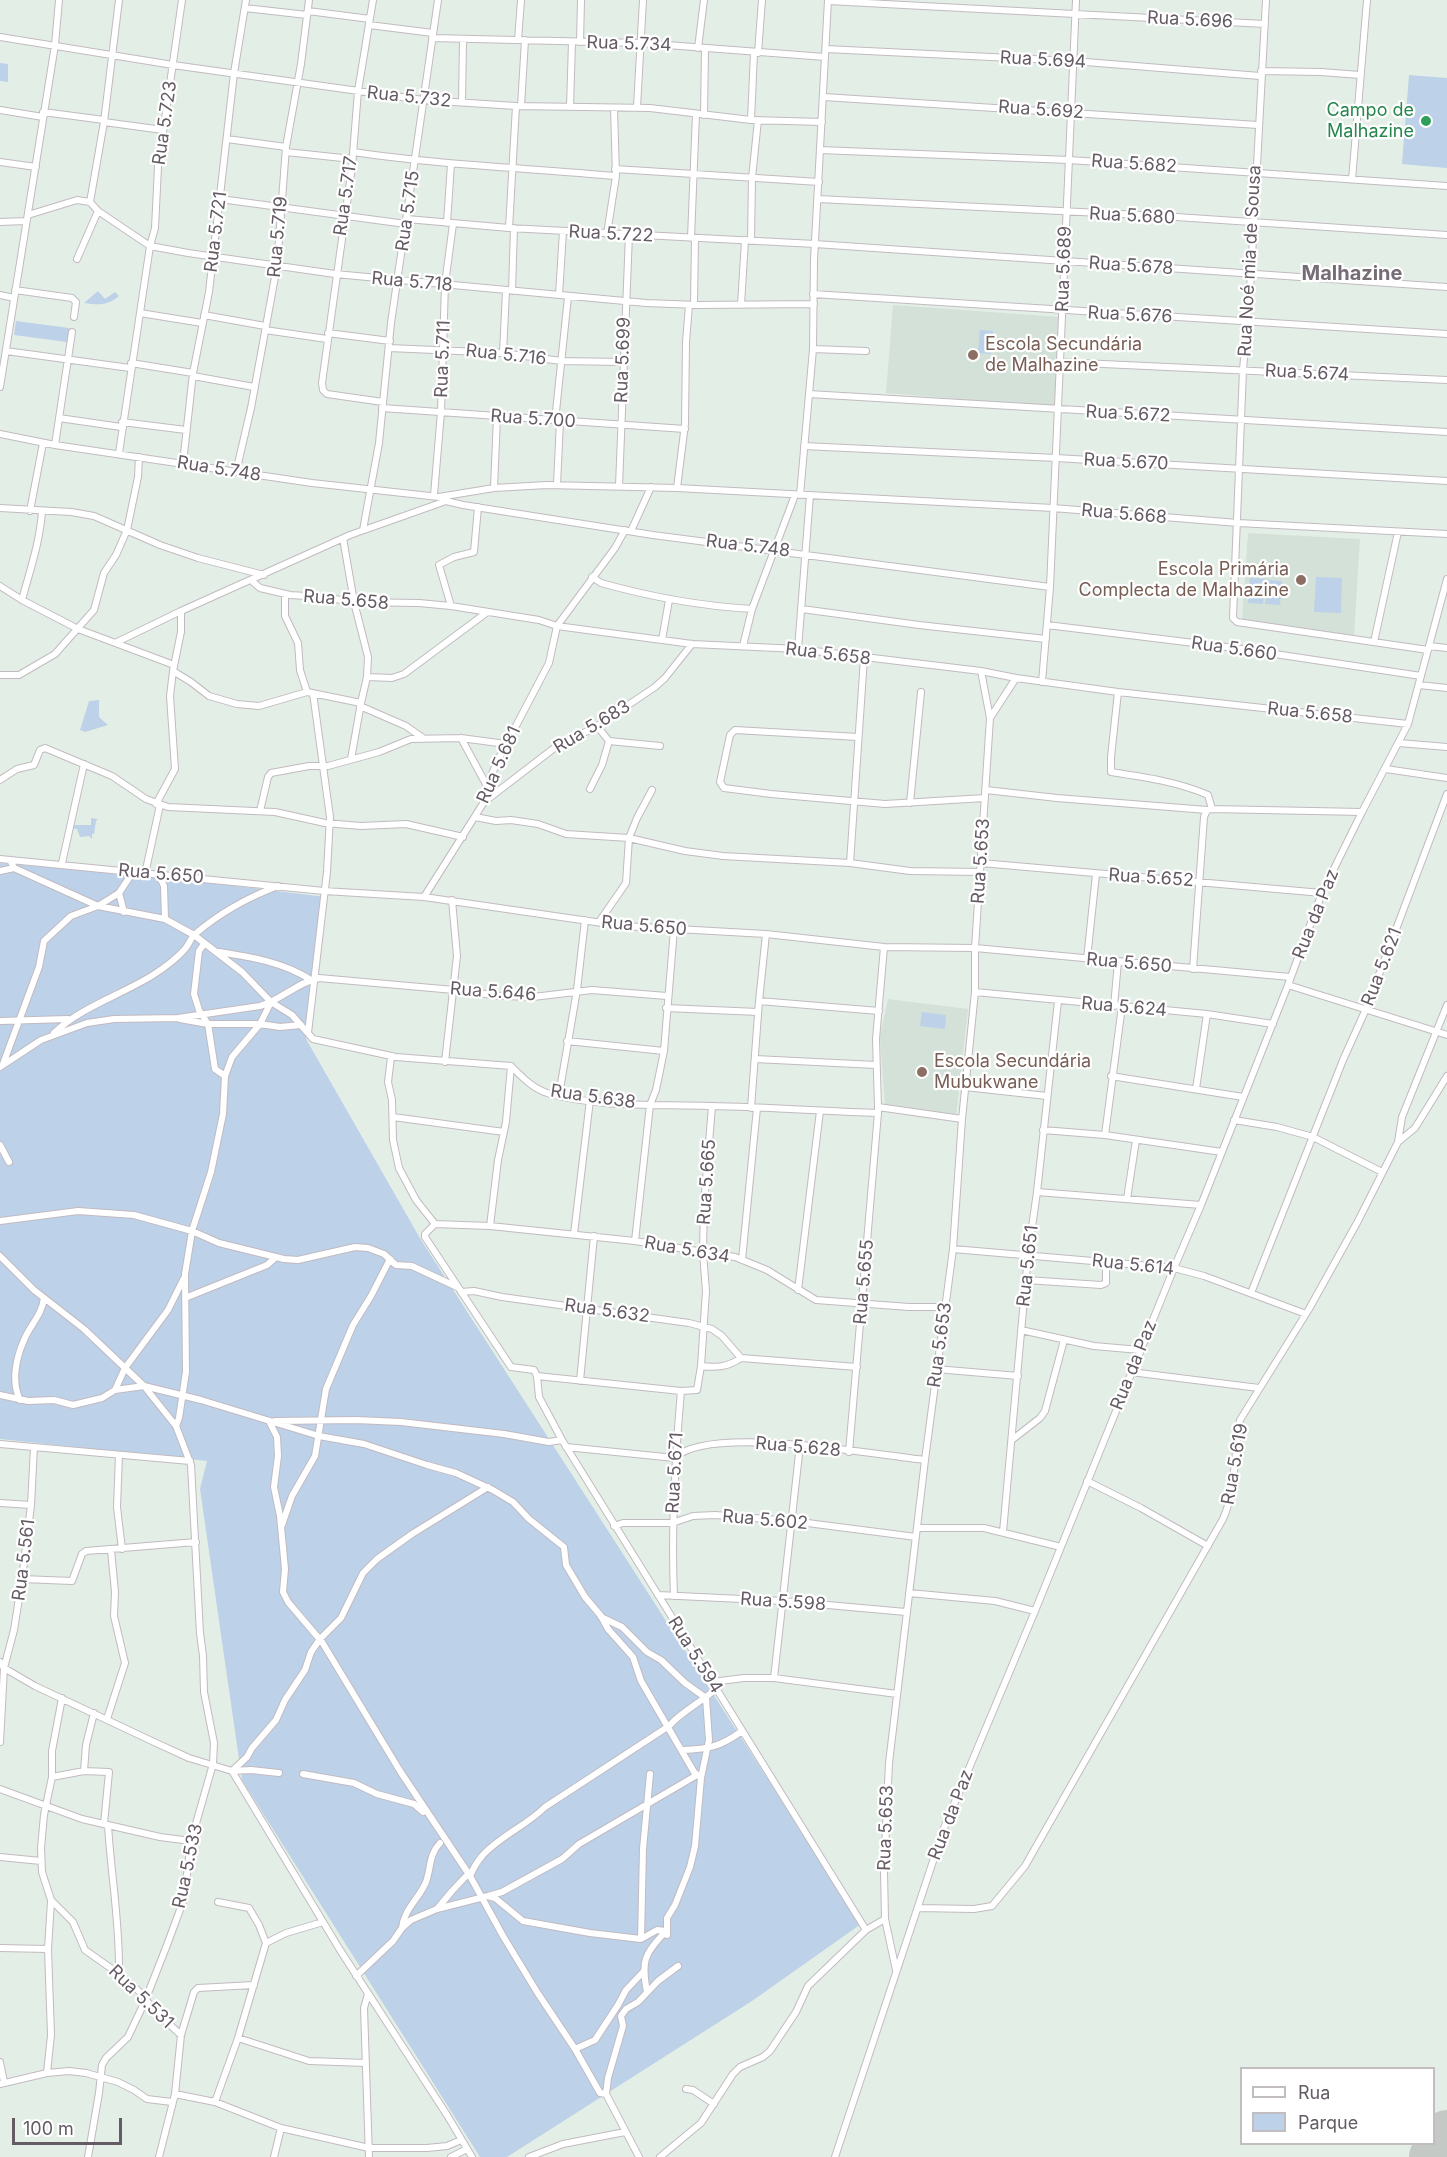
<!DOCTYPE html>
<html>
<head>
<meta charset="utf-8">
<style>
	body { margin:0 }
	#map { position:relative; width:1447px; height:2157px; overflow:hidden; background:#e3efe6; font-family:Inter,sans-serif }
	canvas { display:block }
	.legend { position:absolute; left:1240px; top:2067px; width:195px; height:78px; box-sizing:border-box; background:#fff; border:2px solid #c1bdc1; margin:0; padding:8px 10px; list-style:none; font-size:18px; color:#645b64 }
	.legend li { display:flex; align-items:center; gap:12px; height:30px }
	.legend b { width:30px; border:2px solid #c1bdc1 }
	.scale { position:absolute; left:12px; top:2118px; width:110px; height:27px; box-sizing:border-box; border:3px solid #645b64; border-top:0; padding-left:8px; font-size:18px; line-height:21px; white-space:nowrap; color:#645b64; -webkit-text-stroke:4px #fff; paint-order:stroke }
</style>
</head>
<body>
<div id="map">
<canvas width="1447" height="2157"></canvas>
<ul class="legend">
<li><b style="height:8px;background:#fff"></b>Rua</li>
<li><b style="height:16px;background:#bdd1e8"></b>Parque</li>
</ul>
<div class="scale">100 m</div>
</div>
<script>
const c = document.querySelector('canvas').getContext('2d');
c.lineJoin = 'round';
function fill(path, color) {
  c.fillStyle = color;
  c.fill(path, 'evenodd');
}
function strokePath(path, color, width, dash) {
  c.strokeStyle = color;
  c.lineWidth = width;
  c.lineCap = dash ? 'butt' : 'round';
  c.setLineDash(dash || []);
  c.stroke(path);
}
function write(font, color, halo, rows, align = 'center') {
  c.font = font + ' Inter,sans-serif';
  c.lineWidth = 4.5;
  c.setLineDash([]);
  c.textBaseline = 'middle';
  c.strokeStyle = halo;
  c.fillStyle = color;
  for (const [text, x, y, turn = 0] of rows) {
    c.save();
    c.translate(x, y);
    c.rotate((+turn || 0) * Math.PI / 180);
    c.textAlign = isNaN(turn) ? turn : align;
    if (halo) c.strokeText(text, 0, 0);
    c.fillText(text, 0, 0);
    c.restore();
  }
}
fill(new Path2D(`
	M893 305 1060 317 1055 407 886 393Z
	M1248 533 1360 539 1354 636 1242 620Z
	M888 999 968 1009 956 1118 885 1107 880 1036Z`), '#d3e1d8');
fill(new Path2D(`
	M0 63 8 64V82L0 81Z
	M1409 75 1447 78V168L1402 164Z
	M98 291 105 299 115 292 119 296C107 306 98 305 84 303Z
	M16 321 69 328 67 342 14 335Z
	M980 330 993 331 991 354 978 353Z
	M1316 577 1342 578 1341 613 1314 612Z
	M1250 578 1265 579 1263 604 1248 603Z
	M1267 580 1282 581 1280 605 1265 604Z
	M99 700V717L108 725 85 732 80 730 89 701Z
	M91 818 98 819 96 821 94 834H92V839L89 836 80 837 77 829 72 828 73 825H91Z
	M0 863 162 877 326 897 306 1039 421 1240 861 1924 752 2001 507 2157H480L242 1780 200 1489 207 1461 0 1439Z
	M922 1012 946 1015 945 1029 920 1026Z`), '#bdd1e8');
strokePath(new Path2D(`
	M1434 2157 1447 2135`), '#c4c9c6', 50);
const minor = new Path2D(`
	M373 0 358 91 352 167 322 383 323 390 327 394 383 402
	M1266 0 1251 275 1243 370 1233 618 1237 622 1428 650
	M828 1 1265 24
	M245 8 307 15
	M308 11 370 19
	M369 25 433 33
	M0 37 173 65 423 100 516 106 650 108 751 120 822 122
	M432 38 641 43 825 57
	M518 40 521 0
	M580 42 581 0
	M698 48 704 0
	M826 49 1073 61 1260 76
	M758 53 762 0
	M1261 71 1321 72 1360 75
	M824 97 1258 125
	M462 103 463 40
	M521 106 525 40
	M570 107 572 42
	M637 107 643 0
	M0 110 43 117
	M43 112 104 120
	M704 115 705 49
	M751 120 754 53
	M104 122 163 130
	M227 139 286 147
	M820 150 1069 160 1447 186
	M286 152 352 159
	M353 152C440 165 528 168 616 176
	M0 162 36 167
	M615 169 819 182
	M1352 180 1367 0
	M220 199 406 224
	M818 199 1161 216 1447 235
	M90 202 104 122 119 0
	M28 215 77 200 90 202 98 211 150 246 188 253 335 274 646 303 698 305 814 304
	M407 219 509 228 815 244 1447 287
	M0 222 26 221
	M447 223 451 164
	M509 228 516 106
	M607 234 616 176 614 108
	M691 238 696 114
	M751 241 752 178 758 120
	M77 259 98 211
	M15 290 72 298 76 302 74 317
	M512 291 514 228
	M813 294C1024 309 1236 319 1447 334
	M0 295 14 298
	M559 295 563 231
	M694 305 695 238
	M741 305 745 240
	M140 313 202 323
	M204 315 265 326
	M265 330 327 339
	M328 333 390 341
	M389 348 503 353 561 361 623 362
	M813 349 866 351
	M6 351 130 368
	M503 353 506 291
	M1060 362 1447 380
	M131 363 193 373
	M193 376 254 387
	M0 387 55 45 59 0
	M809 394 1447 432
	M382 408 685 429
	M59 418 121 427
	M555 421 568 297
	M122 422 186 430
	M0 434 55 445 312 483 439 497 494 488 547 485 677 488 1053 508 1238 523 1447 534
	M55 445 72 332
	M804 446 1056 458 1447 481
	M119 453 150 246 155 228 158 167 182 0
	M183 463 193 373 209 292 234 73 246 0
	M236 472 251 408 277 266 286 147 301 64 309 0
	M557 485 560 421
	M619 486 629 234
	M494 488 497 417
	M677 488 685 424 686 342 689 305
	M434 495 441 412 445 284 453 224
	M800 495 813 349 814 260 828 0
	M439 497 446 501 463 505 653 535 1050 587
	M0 508 71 512 94 516 160 545 198 558 264 575
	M30 511 43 443
	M363 530 379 443 391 323 438 0
	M631 531 651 487
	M343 538 354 602 368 657 367 677 361 703 351 759
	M592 577 601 583C651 597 700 606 752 609
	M251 580 260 588 290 595 322 597 354 602 419 603 451 606 539 620 557 626 692 644 798 649 981 671 1016 678 1118 692 1408 724
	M0 586 22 600 78 629 174 665
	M285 595V616L298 643 300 670 307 692
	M22 600C30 570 40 542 42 511
	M451 606 439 565 454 557 474 552 478 507
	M802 609 919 625 1046 639
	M1047 625 1235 648 1421 676
	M662 640 669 600
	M117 642 181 611 350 535 446 501
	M1374 642 1398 532
	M743 646 752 609 795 495
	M1429 646 1447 648
	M798 649 810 495
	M173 671 191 682 209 696 237 704 259 706 307 692 361 703
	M0 675H19L55 654 94 610 104 573 116 555 127 530 138 477 139 457
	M367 677 392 678 404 674 486 613
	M1042 682 1050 587 1076 0
	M1419 685 1447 688
	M1118 692 1111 757V772C1144 777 1178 782 1208 795L1212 809
	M360 706 406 726 423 738
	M990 718 1016 678
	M597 726 609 741 660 746
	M858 737 735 730 730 735 720 782 724 788 771 794 885 804 985 798
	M461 738 487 786
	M1399 743 1447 747
	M1386 769 1447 778
	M0 780 17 769 34 765 40 750 45 748 112 776 146 799 168 807 275 812 325 823 361 826 406 824 463 837
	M590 789 602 765 609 741
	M986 790 1057 798 1207 810
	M484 802 553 749 597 726 655 687 665 678 692 644
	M910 803 921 692
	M156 804 175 769 170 696 173 671 181 632V611
	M260 811 268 777 271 773 309 766H328L379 752 411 739 461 738 506 744
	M475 817 496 821 511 820 538 824 566 834 629 838 685 851 723 856 850 863 910 871 980 872
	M0 859 324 891 424 897 623 926 766 934 884 947 975 948 1290 977
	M10 860 14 868 98 906 165 919 194 935 242 972 271 1002 292 1015 313 1039 396 1057 511 1066C522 1077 532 1088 547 1093 599 1108 657 1104 710 1106 766 1107 822 1111 878 1113V1107
	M62 863 84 764
	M850 863 864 658
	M981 863 1322 893
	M0 871 14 868
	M145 874 160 805
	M159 875 164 886 165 919
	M119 893 124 912
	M424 897 484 802 487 786 497 762 549 663 557 626 615 548 625 530
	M599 922 626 883 629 838 637 818 652 790
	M204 944 199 951 194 994 199 1010 208 1024 215 1069 225 1076
	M219 952C251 957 283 962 311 980
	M1087 959 1096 874
	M1193 969 1204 817 1207 810 1212 809 1362 812
	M1288 985 1447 1035
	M975 992 1207 1014 1273 1024
	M759 1001 879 1011
	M1114 1006 1118 962
	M666 1008 758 1012
	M180 1019 208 1024H260L280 1027 301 1025
	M0 1021 68 1019
	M54 1033C81 1007 121 995 153 975 164 968 176 959 185 949 189 944 191 938 195 934 221 912 246 898 278 886
	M308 1033 327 872 330 817 313 693
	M567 1041 664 1051
	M391 1057 388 1082 392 1100 393 1140 399 1168 416 1200 435 1224
	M755 1059 876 1065
	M445 1062 457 956 452 900
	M3 1064 39 967 44 941 71 916 98 906 119 893 133 872
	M0 1067 41 1040 87 1023 114 1019 178 1018 260 1006C281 1000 298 982 319 978L454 990 501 996 533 997 592 990 667 996
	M1111 1076 1243 1097
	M965 1087 1047 1096
	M1196 1089 1207 1014
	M559 1095 577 990 585 920
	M878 1107 876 1039 884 947
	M878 1107 962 1119
	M751 1108 759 1001 766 934
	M393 1117 504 1132
	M1234 1120 1277 1127 1313 1137 1382 1172
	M1043 1130 1105 1135 1222 1152
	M1105 1135 1122 1006
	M1398 1142 1415 1128 1447 1076
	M0 1145 9 1162
	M1037 1192 1201 1205
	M1127 1199 1136 1140
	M0 1221 78 1211 134 1215 192 1231 219 1243 284 1259 298 1260 355 1247 368 1248 384 1254 396 1265 412 1266 457 1287
	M490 1226 498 1160 506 1122 511 1066
	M574 1234 590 1100
	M635 1241 650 1105 656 1090 664 1051 674 929
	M953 1249 1174 1268 1204 1276 1306 1314
	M0 1256 34 1290 84 1329 144 1386 201 1400 319 1436 364 1444 427 1465 456 1473 493 1490 513 1502 529 1519 564 1547 566 1565 585 1597 601 1616 608 1629 633 1657 641 1681 694 1772 701 1778
	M742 1260 757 1108
	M1026 1280 1101 1285 1106 1283V1262
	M798 1290 820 1111
	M461 1292 474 1291 502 1297 689 1323 712 1329 722 1336 741 1358
	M1251 1293 1343 1060 1366 1009 1447 794
	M185 1298 267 1265 275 1258
	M1021 1330 1094 1346 1140 1350
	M741 1358 857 1367
	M701 1366C716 1368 728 1367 741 1358
	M936 1369 1018 1376
	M1131 1372 1259 1388
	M537 1376 534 1370 511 1367 425 1237V1234L435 1224 490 1226 635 1241 735 1257 767 1270 816 1300 909 1307H945
	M537 1376 539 1397 562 1440 866 1930
	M537 1376 681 1391
	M580 1381 594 1236
	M115 1390 125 1368 168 1310 184 1278
	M0 1395 28 1401 54 1400 73 1405 102 1398 115 1390 144 1386 176 1426 191 1465 200 1633 203 1656 204 1692 214 1743 213 1764 191 1841 184 1899 167 1945 145 2001 128 2037 106 2058 102 2065 99 2093 88 2157
	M20 1400C11 1382 16 1358 24 1340 30 1325 42 1315 44 1298
	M269 1421 277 1437 278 1456 274 1487 280 1516 285 1569 283 1592 288 1602 322 1642 400 1771 470 1876 503 1936 537 1992 575 2049 600 2093 606 2094
	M275 1421 356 1420 401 1422 504 1434 549 1442 562 1440
	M176 1426 179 1418 186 1372 185 1274 192 1231 211 1172 223 1114 225 1076 232 1057 260 1024 271 1002
	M1013 1439 1040 1418 1045 1411 1064 1340
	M0 1444 190 1461
	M566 1447 675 1458C708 1424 876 1455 925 1460
	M849 1452 878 1113
	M119 1455 117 1507 122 1549
	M1087 1481 1141 1508 1208 1546
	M0 1503 31 1505
	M282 1525 292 1496 315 1456 326 1389 353 1325 371 1296 390 1259
	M614 1526 623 1523H672L693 1516 715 1515 792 1521 916 1537
	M917 1528H984L1061 1547
	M1003 1532 1028 1255 1037 1192 1058 1001
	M22 1579 72 1581 82 1554 86 1551 196 1542
	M909 1593 995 1601 1035 1611
	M658 1595 783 1601 906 1612
	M674 1596C671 1528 675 1460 681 1391L697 1390 701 1366 706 1291 703 1253 704 1204 712 1106
	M601 1617 622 1627 647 1652 661 1660 685 1683 706 1698 709 1740 701 1778 695 1846 690 1867 675 1905 667 1918V1935
	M0 1662 4 1668 35 1686 154 1742 189 1758 232 1771 340 1950 447 2115 472 2157
	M774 1678 800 1445
	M712 1682 744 1678H774L897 1694
	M62 1698 52 1751V1777L44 1815 41 1848 42 1872 51 1900 73 1922 85 1950 119 1974 141 1993 155 2011 181 2035
	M107 1719 125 1663 114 1616 115 1592 111 1550
	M0 1742 4 1668 14 1630 22 1579 31 1505 34 1447
	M682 1750C709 1749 720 1747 742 1731
	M84 1771 86 1745 94 1713
	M232 1771 247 1757 252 1748 276 1720 285 1700 305 1670 311 1652 320 1639 341 1618 363 1573 377 1559 412 1534 488 1487
	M232 1771 251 1770 279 1773
	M303 1774 354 1783 377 1794 414 1804 423 1812
	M650 1774 643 1849 641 1939 657 1930 666 1931
	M52 1777 84 1771 109 1772 104 1824
	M0 1789 82 1819 160 1837 191 1841
	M108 1825C111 1875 120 1924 119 1974
	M0 1857 41 1861
	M470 1876C473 1869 477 1862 482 1856 500 1836 526 1826 545 1807L669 1726C681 1712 701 1702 716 1689
	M488 1896 502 1892 562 1859 579 1844 697 1775
	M218 1902 249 1908 259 1925 266 1943
	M918 1908 974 1909 992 1906 1025 1866 1223 1519C1236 1490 1234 1452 1240 1420L1309 1309 1358 1221 1398 1142 1402 1117 1447 1005
	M437 1909 488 1896 495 1898 523 1921 590 1933 641 1939
	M402 1928C404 1909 419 1899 426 1882 431 1868 429 1854 440 1843
	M0 1948 48 1949
	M896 1970 885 1919 884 1872 889 1763 925 1460 953 1249 962 1119 975 992V948L990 718 981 671
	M356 1976 393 1941 402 1928 411 1920 437 1909 452 1891 468 1874
	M647 1992C641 1960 644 1955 666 1931
	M368 1994 364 2008 369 2157
	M238 2038 309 2061 366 2063
	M575 2049 595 2040 618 2005 626 1990 644 1971
	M0 2062 4 2082
	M47 2073 51 2035 48 1949 51 1901
	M0 2084 47 2073 69 2071 86 2073 118 2082 134 2090 147 2099 172 2102
	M686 2089 693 2090 714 2104
	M175 2094 215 2102 281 2128 369 2148H427L447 2146 461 2140
	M606 2094 608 2078 623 2026 621 2016 626 2009 638 2002 658 1981 678 1966
	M606 2094 639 2157
	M215 2102 238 2038 266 1943 286 1933 323 1922
	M159 2157 175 2094 181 2035 194 1992 198 1988 254 1985
	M274 2157 281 2128
	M451 2157 467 2149
	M529 2157 563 2144 625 2132
	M660 2157 701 2123 733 2074 740 2067 763 2057 770 2051 796 2012 808 1986 866 1930 885 1919
	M835 2157 944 1828 1035 1611 1174 1268 1201 1205 1288 985 1322 893 1362 812 1408 724 1447 579`);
strokePath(minor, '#c2bac1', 8);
strokePath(minor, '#fff', 6);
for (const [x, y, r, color] of [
	[1426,121,6,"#2e9e5b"],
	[973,355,6,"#8d6e63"],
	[1301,580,6,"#8d6e63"],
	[922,1072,6,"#8d6e63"]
]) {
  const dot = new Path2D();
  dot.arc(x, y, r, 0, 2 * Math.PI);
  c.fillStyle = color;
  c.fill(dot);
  strokePath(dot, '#fff', 2);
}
write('18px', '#645b64', '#fff', [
	["Rua 5.696",1190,20,3],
	["Rua 5.734",629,44,2],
	["Rua 5.694",1043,60,3],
	["Rua 5.732",409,97,6],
	["Rua 5.692",1041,110,4],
	["Rua 5.723",165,123,-82],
	["Rua 5.682",1134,164,4],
	["Rua 5.717",346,196,-82],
	["Rua 5.715",408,211,-82],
	["Rua 5.680",1132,216,3],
	["Rua 5.721",216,232,-83],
	["Rua 5.722",611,234,3],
	["Rua 5.719",278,237,-85],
	["Rua Noé mia de Sousa",1250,261,-87],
	["Rua 5.678",1131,266,4],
	["Rua 5.689",1064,269,-88],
	["Rua 5.718",412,282,5],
	["Rua 5.676",1130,315,3],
	["Rua 5.716",506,355,6],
	["Rua 5.711",443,359,-88],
	["Rua 5.699",623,360,-88],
	["Rua 5.674",1307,373,3],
	["Rua 5.672",1128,414,3],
	["Rua 5.700",533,419,4],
	["Rua 5.670",1126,462,3],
	["Rua 5.748",219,469,9],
	["Rua 5.668",1124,514,5],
	["Rua 5.748",748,546,7],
	["Rua 5.658",346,600,5],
	["Rua 5.660",1234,649,8],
	["Rua 5.658",828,654,7],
	["Rua 5.658",1310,713,6],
	["Rua 5.683",592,727,-31],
	["Rua 5.681",499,765,-66],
	["Rua 5.653",981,861,-86],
	["Rua 5.650",161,874,5],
	["Rua 5.652",1151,878,4],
	["Rua da Paz",1316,914,-68],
	["Rua 5.650",644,926,5],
	["Rua 5.650",1129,963,5],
	["Rua 5.621",1382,967,-69],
	["Rua 5.646",493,992,4],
	["Rua 5.624",1124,1007,5],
	["Rua 5.638",593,1097,8],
	["Rua 5.665",707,1182,-86],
	["Rua 5.634",687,1250,10],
	["Rua 5.614",1133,1265,6],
	["Rua 5.651",1028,1266,-84],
	["Rua 5.655",864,1282,-85],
	["Rua 5.632",607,1311,8],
	["Rua 5.653",940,1345,-82],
	["Rua da Paz",1134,1365,-68],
	["Rua 5.628",798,1447,5],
	["Rua 5.619",1235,1464,-80],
	["Rua 5.671",675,1473,-87],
	["Rua 5.602",765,1520,5],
	["Rua 5.561",24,1560,-83],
	["Rua 5.598",783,1602,4],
	["Rua 5.594",695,1655,58],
	["Rua da Paz",951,1815,-69],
	["Rua 5.653",886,1828,-88],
	["Rua 5.533",188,1866,-78],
	["Rua 5.531",141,1997,44]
]);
write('18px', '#27864d', '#fff', [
	["Campo de",1414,111],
	["Malhazine",1414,132]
], 'right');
write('18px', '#785e54', '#fff', [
	["Escola Secundária",985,345],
	["de Malhazine",985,366],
	["Escola Primária",1289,570,"right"],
	["Complecta de Malhazine",1289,591,"right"],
	["Escola Secundária",934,1062],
	["Mubukwane",934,1083]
], 'left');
write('bold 20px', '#766c76', '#fff', [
	["Malhazine",1352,274]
]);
</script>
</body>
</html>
